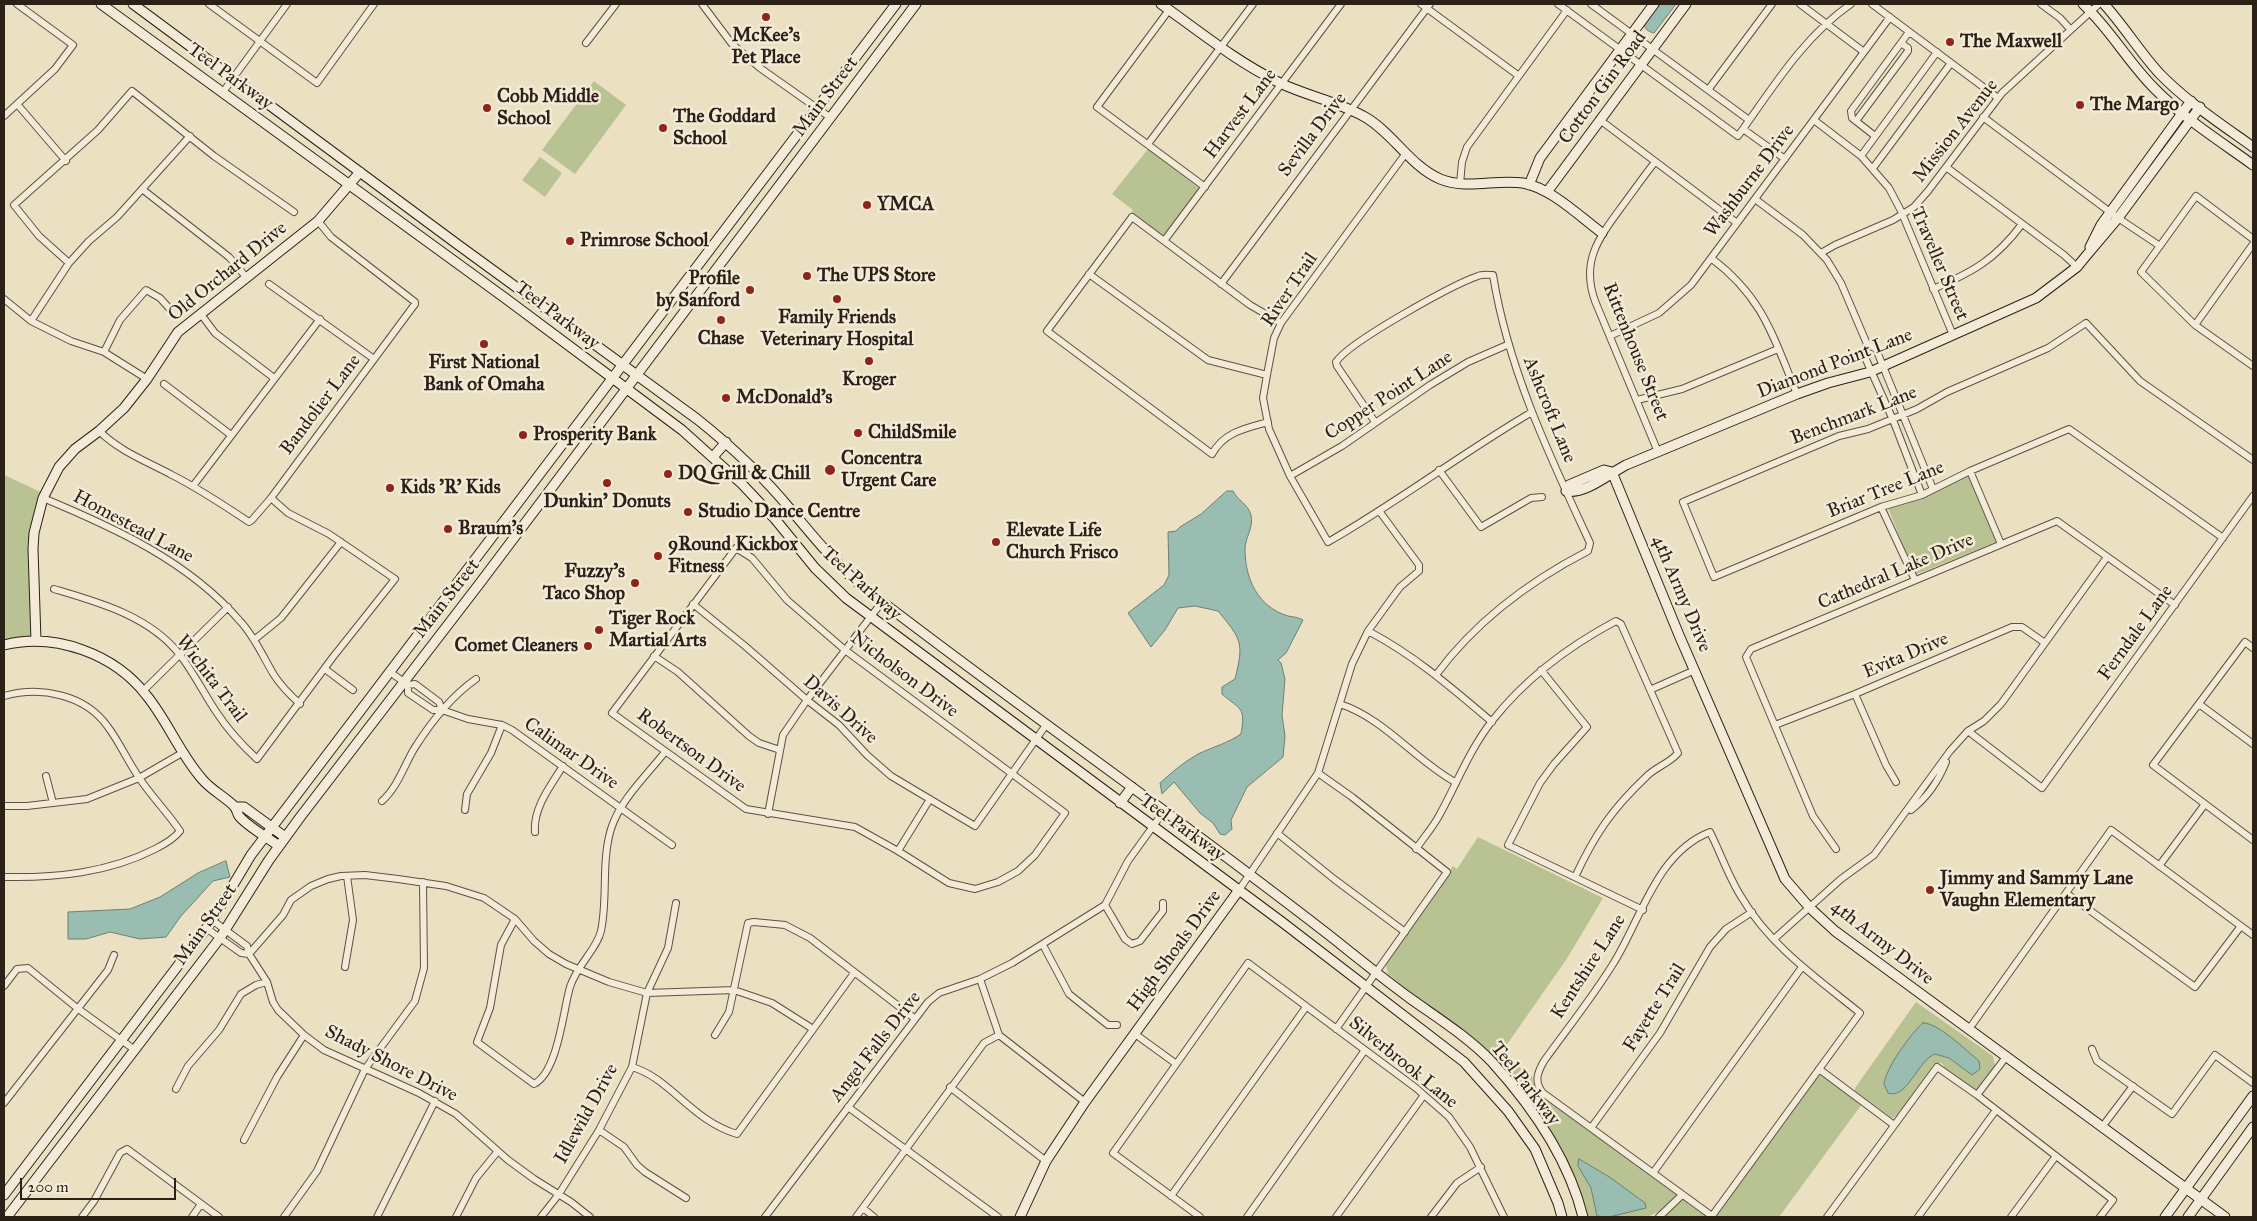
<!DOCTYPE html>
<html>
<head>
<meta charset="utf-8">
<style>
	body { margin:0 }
	#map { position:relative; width:2257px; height:1221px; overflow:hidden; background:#ece0c3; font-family:"IM FELL Great Primer",serif }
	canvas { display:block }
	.frame { position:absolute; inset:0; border:5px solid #2c2117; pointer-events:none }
	.scale { position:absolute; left:20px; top:1178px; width:156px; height:22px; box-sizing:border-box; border:2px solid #2c2117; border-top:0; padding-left:6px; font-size:15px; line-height:18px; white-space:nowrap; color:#2c2117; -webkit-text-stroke:4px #f3ebd8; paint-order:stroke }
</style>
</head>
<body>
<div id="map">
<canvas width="2257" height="1221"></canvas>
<div class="frame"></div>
<div class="scale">200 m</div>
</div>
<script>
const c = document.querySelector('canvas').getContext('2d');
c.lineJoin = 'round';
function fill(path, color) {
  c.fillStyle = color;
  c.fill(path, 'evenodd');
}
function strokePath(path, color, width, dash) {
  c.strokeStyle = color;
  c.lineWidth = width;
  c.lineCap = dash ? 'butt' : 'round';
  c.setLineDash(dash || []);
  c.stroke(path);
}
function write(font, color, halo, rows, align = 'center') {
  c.font = font + ' "IM FELL Great Primer",serif';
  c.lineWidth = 5;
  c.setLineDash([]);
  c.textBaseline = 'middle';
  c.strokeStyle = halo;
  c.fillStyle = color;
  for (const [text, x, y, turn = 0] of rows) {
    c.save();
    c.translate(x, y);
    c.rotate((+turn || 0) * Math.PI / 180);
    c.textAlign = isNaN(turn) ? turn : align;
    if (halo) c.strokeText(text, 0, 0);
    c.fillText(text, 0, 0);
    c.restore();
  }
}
fill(new Path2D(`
	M594 81 626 105 575 174 542 150Z
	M1148 149 1200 189 1164 237 1131 214 1133 210 1112 194Z
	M540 157 562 173 545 197 522 180Z
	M4 475 45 494 37 516 36 641 4 646Z
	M1968 475 1996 542 1915 575 1888 508 1930 495Z
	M1478 837 1603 898 1568 957 1501 1053 1532 1076 1533 1083 1540 1095 1707 1217H1662L1658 1212 1647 1217H1587L1548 1129 1494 1061 1388 974 1386 965 1453 866 1457 869Z
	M1916 1002 1993 1056 1995 1065 1976 1090 1946 1070 1942 1063 1934 1064 1897 1116 1892 1118 1855 1091V1088Z
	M1820 1073 1862 1104 1779 1217H1715Z`), '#b8c293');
const water = new Path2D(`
	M1661 4H1676L1654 33C1649 32 1644 29 1644 23Z
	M1227 491H1233C1237 500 1248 504 1251 515 1254 527 1245 538 1245 549 1245 579 1258 607 1288 616 1293 617 1298 617 1303 620L1286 653 1278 660 1281 663 1285 679 1282 715 1285 736 1283 757 1247 787 1231 820 1232 829 1225 835 1220 834 1213 823 1200 813 1174 782 1162 794 1160 783C1172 772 1184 762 1198 754 1213 747 1228 743 1241 734 1246 706 1240 710 1222 694V687L1235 679C1244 643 1242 640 1218 611L1195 606 1178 608 1165 630 1151 647 1128 613 1164 585 1169 575 1168 532 1176 531 1180 527 1201 514Z
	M226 861 230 877 213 881 181 916 166 937 140 939 110 932 86 939H68V912L130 909 160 897 198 873Z
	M1923 1023C1937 1022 1967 1051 1979 1061L1980 1069 1972 1075 1949 1058 1935 1054C1918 1060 1907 1100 1888 1093L1884 1084C1886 1068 1910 1034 1923 1023Z
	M1579 1159 1611 1178 1645 1203 1646 1208 1609 1217 1597 1216 1591 1188 1578 1166Z`);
fill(water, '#99bdb1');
strokePath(water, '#6d7f73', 1);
const street = new Path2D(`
	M209 4 317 83 374 4
	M702 4 732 44 760 68 831 118
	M1421 4 1519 76
	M1558 4 1738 136C1772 89 1803 37 1851 4
	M1591 4 1749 120
	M1800 4 1864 52
	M1872 4 1998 98
	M2041 4 2060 18 2070 29
	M1169 10 1097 107 1205 187
	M586 43 616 4
	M1708 90 1772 4
	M223 92 287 4
	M17 104 66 161
	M4 116 55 69 73 45 17 4
	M1983 117 2118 218 2160 246
	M1600 120 1737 223
	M1814 120 1861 156 1889 188 1901 211 1953 335
	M1856 121 1908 51V48L1901 43
	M1743 129 1785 159
	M1875 136 1852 118 1851 111 1909 32
	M1148 144 1253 4
	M1406 153 1281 323 1274 338 1267 375 1263 398 1269 429 1290 476 1328 542C1398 502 1462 453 1532 412
	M1861 156 1937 52
	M1655 162C1643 177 1632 193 1620 209 1598 239 1581 262 1595 301L1658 452
	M1946 167 2064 255 2077 267
	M1873 168 1951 63
	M1460 184 1462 162 1467 147 1567 10
	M142 189 229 257 246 277
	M1755 199 1803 235 1827 260 1841 283 1867 344 1876 349 1933 489
	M2253 239 2196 196 2141 272 2195 325 2253 366
	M1164 241 1341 4
	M1821 253 1835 245 1893 220 1914 207 1928 191 2002 93 2099 4
	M1711 258C1763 297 1773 336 1797 394
	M69 263 39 236 14 205 98 130 132 91 214 156 294 212
	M1089 274 1208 360 1267 375
	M269 284 374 359
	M1221 284 1430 4
	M1933 289C1973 272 1996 259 2022 224
	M4 299 31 321 71 341 104 352 147 379
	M200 313 215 333 274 378
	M31 321 69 263 89 241 117 217 190 136
	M2195 325 2253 244
	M1610 336 1659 313 1691 285 1890 17
	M1867 344 1864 355 1893 420 1922 495
	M104 352 120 320 146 290 160 298 169 308
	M164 384 231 435
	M1637 400 1682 389 1778 349
	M1268 422C1246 428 1224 432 1212 454L1047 331 1132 217 1250 305 1281 323
	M1375 422 1337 366 1336 362C1349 342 1452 285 1478 276 1482 274 1488 275 1493 275 1508 369 1550 457 1590 543L1588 551C1530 581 1475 622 1436 675
	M99 431C121 452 146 461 172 475 198 488 222 504 246 520L249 522 252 520 271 498 415 304V302L331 237 318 221
	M1439 470 1481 527 1531 498 1542 497
	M1970 471 2001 544
	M1290 476 1342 446 1430 385 1468 362 1507 345
	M193 486 320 319
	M43 498C115 528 188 561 240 621 255 637 263 657 274 675 281 686 290 695 300 704
	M1881 507 1915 580
	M2223 538 2069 429 1970 471 1922 495 1881 507 1714 577 1683 502 1839 436 1868 429 1917 409 1947 392 2048 348 2086 323 2140 381 2253 460
	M736 548 752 558 787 600 845 650 1065 813 1035 855 1018 871 998 882 975 889 949 883 898 851 855 827 746 809 612 713Z
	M54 589C98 602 150 616 180 655 194 673 204 694 217 713 228 730 242 745 257 759L333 657 395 579 329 534 288 513 271 498
	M693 604 745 646 807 700 839 725 867 755 891 776 975 826 1046 725
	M1368 631C1414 655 1452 688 1492 722
	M254 640 281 618 341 542
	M2253 648 2245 642 2153 765 2253 840
	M654 656 678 672 749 736 759 743 780 750
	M325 669 353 690
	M1541 670 1587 727 1554 764 1540 783 1508 845 1643 910
	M390 672 408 685 415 684 439 702 442 710
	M408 685V693L433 710H442L468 719 502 725 512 730 672 845
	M1652 689 1695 670
	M143 691 228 607
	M1855 694 1886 765 1896 782
	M4 696C40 686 85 694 108 727 120 743 128 762 140 779 152 797 168 813 180 831 174 839 163 845 155 849 108 873 56 878 4 877
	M1340 704C1385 719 1415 760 1455 782
	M2199 704 2253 744
	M1775 725 1855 694 2012 627H2022L2045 643
	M1968 731 2042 788 2253 496
	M1318 773 1352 797 1447 872 1336 1029
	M46 776 53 803
	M382 801C397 788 404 766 414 749 431 722 450 697 476 679
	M4 806H27L87 799 139 778 182 753
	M465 810 467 794 491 753 502 725
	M1911 810C1928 797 1938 782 1946 762
	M768 814 783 735 807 700 882 602
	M535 832C533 808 551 785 563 766
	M1710 832C1721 854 1729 878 1742 898 1770 946 1818 979 1860 1013L1712 1216 1543 1093C1534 1082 1537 1073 1544 1061 1567 1029 1592 998 1613 964 1641 920 1656 853 1710 832Z
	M1277 833 1334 879 1405 932
	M1416 849C1424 837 1434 826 1440 814 1457 783 1470 749 1492 721 1525 679 1569 646 1616 621L1621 624 1678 753C1670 763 1656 767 1647 776 1612 809 1595 834 1575 877
	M1836 849 1813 816 1746 657 1751 649 2057 521 2175 605
	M898 851 930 799
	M2159 866 2205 804
	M1239 890 1318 773 1352 664 1368 631 1400 587 1419 571V565L1380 512
	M2066 893 2195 987 2241 926
	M1105 905 1125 939 1132 944 1140 941 1163 911V903
	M515 919 501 945 490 1008 477 1042 534 1084C558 1072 563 1011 570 987 577 965 597 949 601 931 608 898 601 862 611 829 620 800 647 775 665 752
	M212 920 247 946 249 954 267 982 273 1002 278 1010 304 1035 324 1050 419 1093 456 1114 508 1160 534 1179 571 1202 590 1217
	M206 928 241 953 249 954
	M1774 939 1841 879 1874 855 1950 751 1968 731 1984 721 2001 704 2107 557
	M1043 945 1069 994 1108 1025H1117
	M249 954 283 915 291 900 311 886 328 879 341 876 365 875 398 879 446 886 484 898 515 919 534 941 549 954 566 964 609 982 647 993 734 990 772 1003 813 1029
	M345 967 353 920 347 876
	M980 979 999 1035 1085 1102
	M4 986 17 969 28 968 77 1008 135 1050
	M1969 1029 2111 830 2253 935
	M1135 1034 1175 1063
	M715 1035 729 1012 748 923 754 922 785 925 810 938 914 1018
	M2092 1049 2097 1061 2172 1114 2215 1055 2253 1083
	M632 1067C670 1078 692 1121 737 1134L854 973
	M1819 1069 1894 1125
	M950 1087 1046 1161
	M176 1089 188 1066 219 1030 241 994 256 985 267 982
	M1977 1095 2006 1057
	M4 1103 108 970 114 955
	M848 1107 998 1217
	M2102 1127 2133 1086
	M1591 1128 1660 1033 1710 947 1726 929 1752 912
	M599 1130 624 1147 637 1165 645 1172 686 1198
	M244 1140 277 1077 304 1035
	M1653 1173 1802 967
	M1171 1196 1306 1007
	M863 1208 874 1217
	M82 1217 94 1201 120 1153 127 1149 219 1217
	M192 1217 201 1204
	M284 1217 317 1171 365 1069 415 1001 424 968 423 882
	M377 1217 435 1101
	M456 1217 476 1178 498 1151
	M541 1217 559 1194 599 1130 632 1067 647 993 668 948 676 903
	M765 1217 928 1002 939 993 980 979 1012 963 1105 905 1128 861 1164 811
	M856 1217 984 1043 999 1035
	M1200 1217 1113 1153 1248 963 1416 1088 1449 1117 1470 1147 1504 1217
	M1247 1217 1365 1050
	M1336 1217 1424 1095
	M1431 1217 1457 1183 1481 1167
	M1659 1217 1682 1195
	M1827 1217 1937 1067 1977 1095 2113 1200 2100 1217
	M1918 1217 1996 1110
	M2011 1217 2056 1156`);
const secondary = new Path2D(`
	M101 4 505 298 682 430 742 484 775 519 815 568 846 598 1282 922 1464 1062 1508 1111 1535 1149 1558 1203 1562 1217
	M133 4 457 244 697 419C731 446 763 476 791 510 813 536 833 561 859 584 1015 705 1178 817 1334 939 1359 959 1385 980 1411 999 1439 1019 1468 1037 1492 1062 1531 1105 1569 1160 1583 1217
	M1161 4C1200 32 1237 62 1280 83 1307 96 1339 102 1365 117 1393 133 1410 166 1440 179 1467 190 1495 179 1523 183 1551 188 1579 216 1602 233
	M2083 4C2110 29 2128 62 2154 88 2183 118 2220 141 2253 165
	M2104 4C2124 26 2139 51 2159 73 2187 102 2221 124 2253 147
	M1529 185 1540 158 1654 4
	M1547 192 1686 4
	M2090 247 2101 225 2191 101
	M713 457 726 442
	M1612 472 1679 635 1785 879 1810 908 1835 931 2225 1217
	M1612 472 1604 470 1569 485 1566 491C1585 495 1610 473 1626 465L1797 394 1828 383 1870 372 2036 298 2077 267 2086 256 2118 218 2200 107
	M36 641 33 549 34 533 43 498 59 467 75 449 99 431 124 408 147 379 178 332 318 221 360 172
	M4 645C55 632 115 654 147 696 168 722 180 754 202 779 211 790 224 796 234 806 237 809 237 813 239 816 247 826 268 838 279 846
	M1120 803 1132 787
	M236 807H244L285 837
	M4 1195 211 922 251 855 896 4
	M7 1217 220 938 269 860 301 816 480 583 916 4
	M1020 1217 1046 1161 1085 1102 1239 890
	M2165 1217 2253 1096
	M2188 1217 2253 1127`);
strokePath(street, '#5c5142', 8);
strokePath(secondary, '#2c2117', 11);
strokePath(street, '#f3ebd8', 6);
strokePath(secondary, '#f3ebd8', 9);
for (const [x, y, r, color] of [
	[766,17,5,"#8f2418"],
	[1950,42,5,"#8f2418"],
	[2080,105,5,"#8f2418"],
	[487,108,5,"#8f2418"],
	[663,128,5,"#8f2418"],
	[867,205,5,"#8f2418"],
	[570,241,5,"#8f2418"],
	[807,276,5,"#8f2418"],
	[750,290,5,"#8f2418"],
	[837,299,5,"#8f2418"],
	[721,320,5,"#8f2418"],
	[484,344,5,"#8f2418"],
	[869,361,5,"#8f2418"],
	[726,398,5,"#8f2418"],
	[858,433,5,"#8f2418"],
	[523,435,5,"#8f2418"],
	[830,470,6,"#8f2418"],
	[668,474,5,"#8f2418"],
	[607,483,5,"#8f2418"],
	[390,488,5,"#8f2418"],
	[688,512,5,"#8f2418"],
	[448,529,5,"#8f2418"],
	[996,542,5,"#8f2418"],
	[658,556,5,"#8f2418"],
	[635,583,5,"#8f2418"],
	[599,630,5,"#8f2418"],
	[588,646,5,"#8f2418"],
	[1930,890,5,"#8f2418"]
]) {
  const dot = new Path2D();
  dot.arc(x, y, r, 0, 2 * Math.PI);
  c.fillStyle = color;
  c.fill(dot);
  strokePath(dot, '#f3ebd8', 2);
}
write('bold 19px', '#2c2117', '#f3ebd8', [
	["McKee's",766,36,"center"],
	["Pet Place",766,58,"center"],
	["The Maxwell",1960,42],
	["Cobb Middle",497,97],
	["School",497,119],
	["The Margo",2090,105],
	["The Goddard",673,117],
	["School",673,139],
	["YMCA",877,205],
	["Primrose School",580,241],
	["The UPS Store",817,276],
	["Profile",740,279,"right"],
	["by Sanford",740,301,"right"],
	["Family Friends",837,318,"center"],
	["Veterinary Hospital",837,340,"center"],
	["Chase",721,339,"center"],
	["First National",484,363,"center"],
	["Bank of Omaha",484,385,"center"],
	["Kroger",869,380,"center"],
	["McDonald's",736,398],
	["ChildSmile",868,433],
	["Prosperity Bank",533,435],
	["Concentra",841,459],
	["Urgent Care",841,481],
	["DQ Grill & Chill",678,474],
	["Kids 'R' Kids",400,488],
	["Dunkin' Donuts",607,502,"center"],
	["Studio Dance Centre",698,512],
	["Braum's",458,529],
	["Elevate Life",1006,531],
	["Church Frisco",1006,553],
	["9Round Kickbox",668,545],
	["Fitness",668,567],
	["Fuzzy's",625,572,"right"],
	["Taco Shop",625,594,"right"],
	["Tiger Rock",609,619],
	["Martial Arts",609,641],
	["Comet Cleaners",578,646,"right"],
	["Jimmy and Sammy Lane",1940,879],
	["Vaughn Elementary",1940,901]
], 'left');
write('19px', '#2c2117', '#f3ebd8', [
	["Teel Parkway",230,77,36],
	["Cotton Gin Road",1603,88,-54],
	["Main Street",826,97,-53],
	["Harvest Lane",1241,114,-53],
	["Mission Avenue",1956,131,-52],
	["Sevilla Drive",1313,135,-53],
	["Washburne Drive",1750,181,-53],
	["Traveller Street",1939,264,67],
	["Old Orchard Drive",228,272,-39],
	["River Trail",1290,290,-56],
	["Teel Parkway",557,316,37],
	["Rittenhouse Street",1635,352,68],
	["Diamond Point Lane",1835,364,-21],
	["Copper Point Lane",1389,396,-33],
	["Bandolier Lane",321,405,-53],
	["Ashcroft Lane",1549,410,68],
	["Benchmark Lane",1854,416,-21],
	["Briar Tree Lane",1886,490,-22],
	["Homestead Lane",133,527,28],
	["Cathedral Lake Drive",1896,572,-23],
	["Teel Parkway",861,584,42],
	["4th Army Drive",1681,594,67],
	["Main Street",447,599,-52],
	["Ferndale Lane",2136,633,-54],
	["Evita Drive",1906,656,-23],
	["Nicholson Drive",904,675,37],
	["Wichita Trail",211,679,53],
	["Davis Drive",840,710,42],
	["Robertson Drive",691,751,36],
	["Calimar Drive",571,754,35],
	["Teel Parkway",1182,828,36],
	["Main Street",206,925,-55],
	["4th Army Drive",1882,943,38],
	["High Shoals Drive",1175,951,-54],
	["Kentshire Lane",1589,967,-57],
	["Fayette Trail",1655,1008,-58],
	["Angel Falls Drive",876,1047,-52],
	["Silverbrook Lane",1403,1063,39],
	["Shady Shore Drive",391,1064,27],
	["Teel Parkway",1525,1084,52],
	["Idlewild Drive",587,1114,-61]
]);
</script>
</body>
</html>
